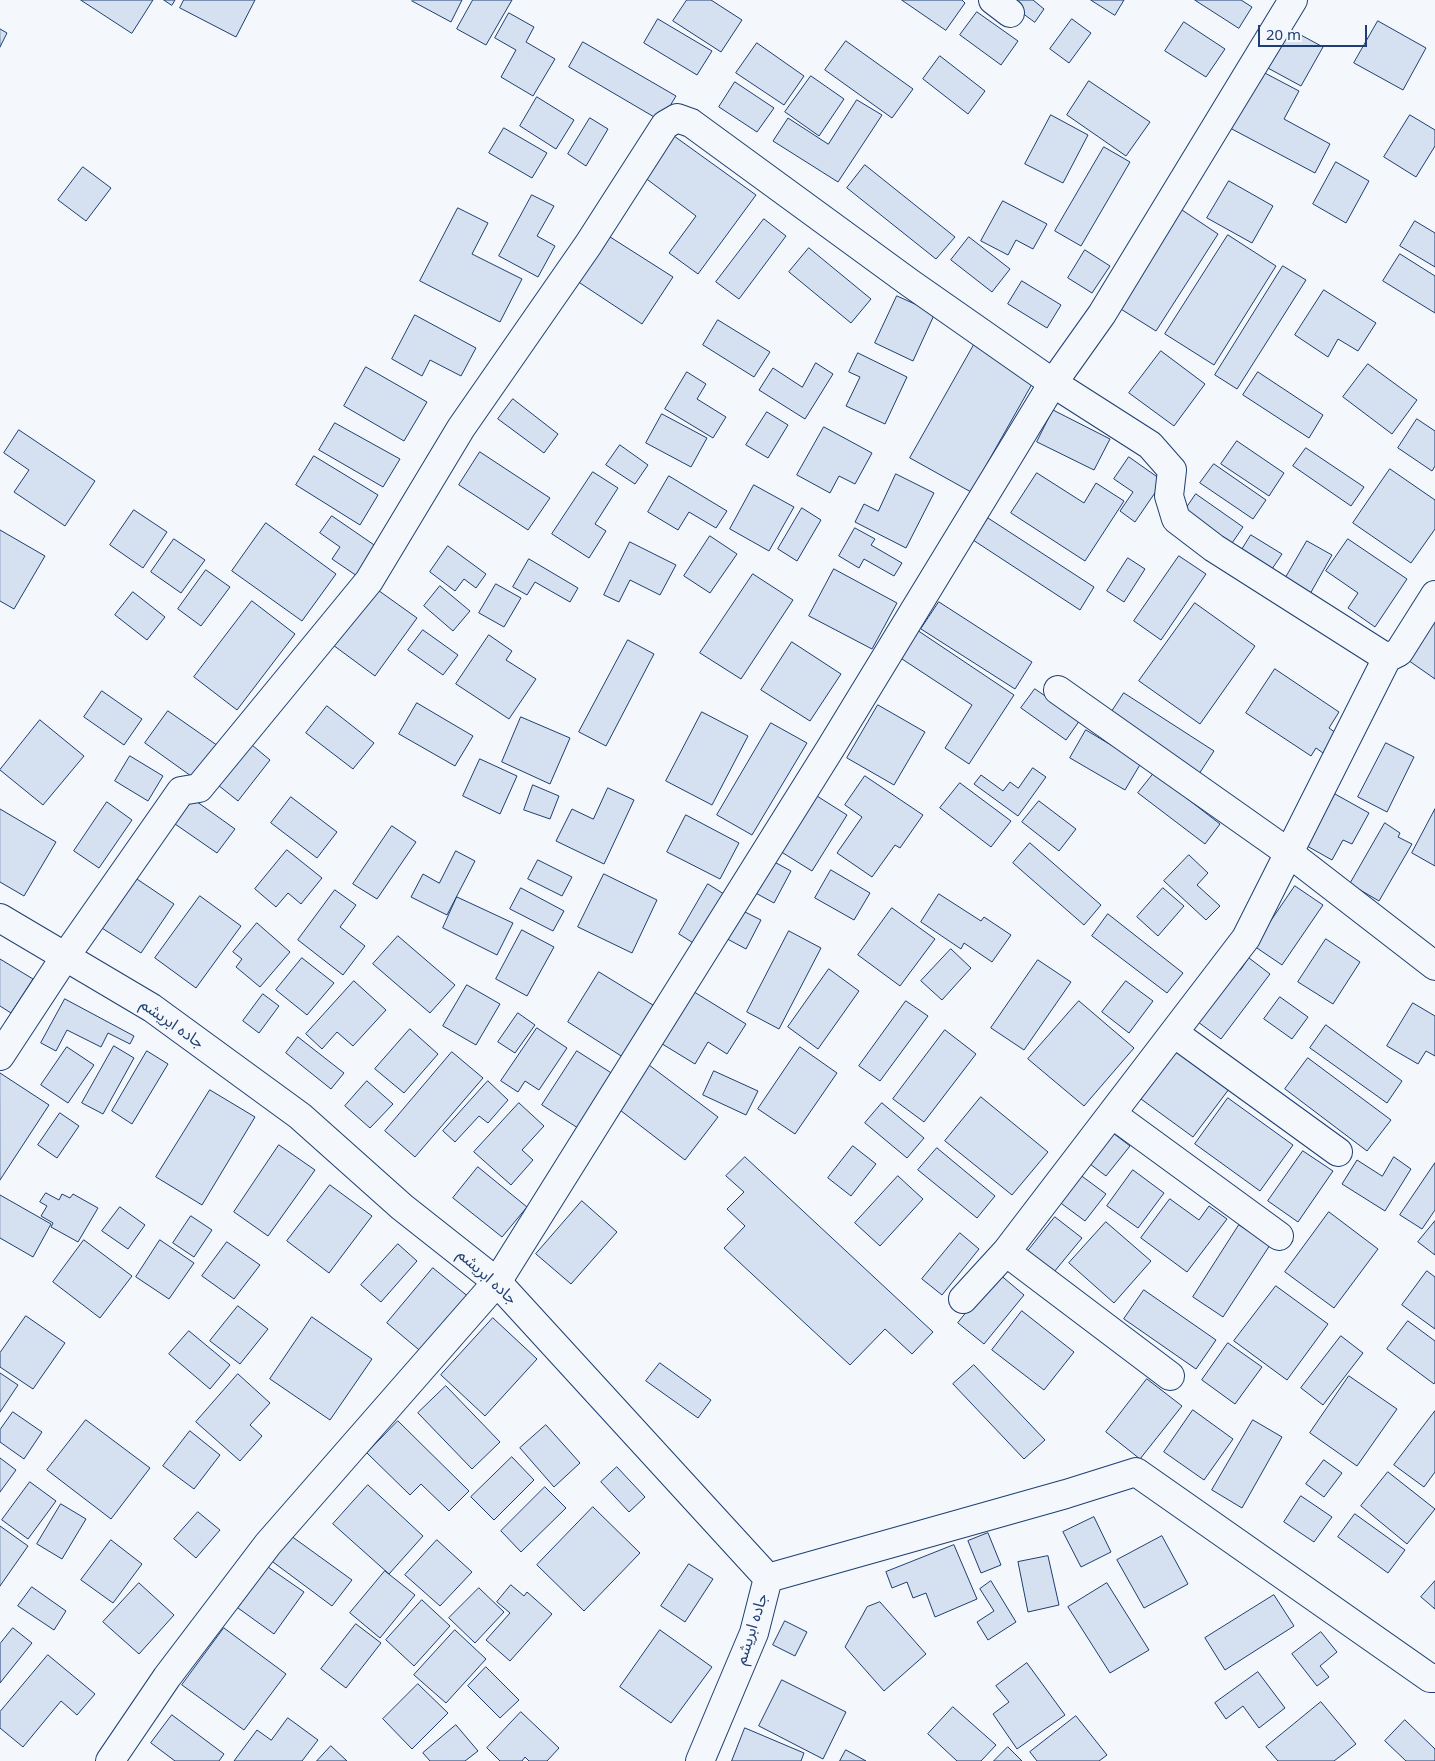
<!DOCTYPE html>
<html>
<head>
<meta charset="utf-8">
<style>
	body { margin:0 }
	#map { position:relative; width:1435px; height:1761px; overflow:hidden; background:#f4f7fb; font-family:"Noto Sans",sans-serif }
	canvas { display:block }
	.scale { position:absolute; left:1258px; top:25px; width:109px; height:22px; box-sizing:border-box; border:2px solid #1d3f73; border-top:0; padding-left:6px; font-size:15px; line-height:18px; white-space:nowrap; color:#1d3f73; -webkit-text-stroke:4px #f4f7fb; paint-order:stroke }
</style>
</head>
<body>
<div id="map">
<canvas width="1435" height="1761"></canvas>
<div class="scale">20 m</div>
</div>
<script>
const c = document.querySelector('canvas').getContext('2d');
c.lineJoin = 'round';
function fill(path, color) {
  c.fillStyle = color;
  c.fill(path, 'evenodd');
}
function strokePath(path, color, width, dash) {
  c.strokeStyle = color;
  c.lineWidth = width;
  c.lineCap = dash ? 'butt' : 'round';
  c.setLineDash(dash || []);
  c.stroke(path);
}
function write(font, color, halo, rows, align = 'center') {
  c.font = font + ' "Noto Sans","Noto Sans Arabic",sans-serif';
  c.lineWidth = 4;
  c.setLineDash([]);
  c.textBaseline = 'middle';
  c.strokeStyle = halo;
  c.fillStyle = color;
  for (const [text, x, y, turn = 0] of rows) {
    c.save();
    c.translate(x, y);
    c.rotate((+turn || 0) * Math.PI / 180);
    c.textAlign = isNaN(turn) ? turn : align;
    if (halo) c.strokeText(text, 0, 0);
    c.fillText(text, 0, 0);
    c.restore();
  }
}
const building = new Path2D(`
	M81 0H153L132 33Z
	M164 0H175L172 5Z
	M184 0H255L236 37 180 8Z
	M413 0H462L451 22 412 1Z
	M473 0H512L486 45 457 29Z
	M687 0H711L742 20 721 52 673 21Z
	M902 0H962L965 3 946 30Z
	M1005 0H1033L1044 9 1035 22Z
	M1091 0H1124L1115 15Z
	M1195 0H1241L1252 7 1239 28Z
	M977 12 1018 41 1001 65 960 35Z
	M509 13 534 27 526 42 555 59 533 96 501 77 516 50 495 38Z
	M658 19 712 51 697 75 644 43Z
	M1072 19 1091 33 1069 63 1050 49Z
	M1378 21 1426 48 1403 90 1354 63Z
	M1184 22 1225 49 1206 77 1165 51Z
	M1288 28 1323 47 1301 86 1266 67Z
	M0 29 7 33 0 47Z
	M846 41 913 89 892 118 825 70Z
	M583 42 676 96 661 121 569 67Z
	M757 43 804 76 784 105 736 73Z
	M940 56 985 91 968 114 923 79Z
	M1261 71 1299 91 1284 119 1330 144 1315 173 1230 128Z
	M811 76 844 99 819 136 785 112Z
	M1089 81 1150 122 1126 156 1067 115Z
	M735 82 774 108 757 132 719 107Z
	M537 97 574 120 556 149 520 126Z
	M857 100 882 115 838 182 773 141 788 118 828 144Z
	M1051 115 1088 135 1063 183 1025 164Z
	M1410 115 1435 130V146L1416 177 1384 157Z
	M590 118 608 129 586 166 568 154Z
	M504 128 547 153 532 178 489 153Z
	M674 136 756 195 698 274 669 253 696 216 644 177Z
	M1104 147 1130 162 1081 246 1055 231Z
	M1336 162 1369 181 1346 223 1313 204Z
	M865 165 955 237 936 259 847 188Z
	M83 167 111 188 86 221 58 200Z
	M1229 181 1273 206 1252 243 1207 218Z
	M532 195 554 206 537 236 555 246 538 277 499 256Z
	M1003 201 1047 224 1033 249 1016 240 1008 255 981 241Z
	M458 208 488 223 472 254 522 279 500 322 420 281Z
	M1179 208 1218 234 1156 331 1116 306Z
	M764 219 786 236 739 299 716 282Z
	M1415 221 1435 233V267L1400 246Z
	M607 235 673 277 642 324 577 281Z
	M1228 235 1276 266 1214 365 1165 334Z
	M969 237 1010 269 992 292 951 260Z
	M809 248 871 299 851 323 789 272Z
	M1085 250 1110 266 1092 293 1068 278Z
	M1400 254 1435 276V313L1383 281Z
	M1283 266 1306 280 1237 389 1215 375Z
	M1022 281 1061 305 1047 328 1008 304Z
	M1324 290 1376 323 1358 351 1338 339 1328 357 1295 335Z
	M897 296 935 313 913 361 875 343Z
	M415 315 476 348 461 376 430 360 422 376 392 359Z
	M718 320 770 352 754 377 703 345Z
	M975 343 1036 377 971 492 910 458Z
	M1161 351 1205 384 1174 426 1129 393Z
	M858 353 907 377 885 424 846 406 860 377 849 372Z
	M816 363 833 374 805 419 759 390 773 368 802 387Z
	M1368 364 1417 400 1392 434 1343 397Z
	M366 367 427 402 404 441 344 406Z
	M687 372 706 384 697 399 726 417 713 438 665 409Z
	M1258 372 1323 415 1309 438 1243 395Z
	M513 399 558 434 544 453 498 419Z
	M1053 410 1110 439 1094 470 1037 442Z
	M767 412 788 425 768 458 746 445Z
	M662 414 707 438 691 467 646 443Z
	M1417 419 1435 431V466L1432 471 1398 448Z
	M335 423 400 459 383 487 319 450Z
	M824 427 872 453 855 484 839 476 830 493 797 475Z
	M19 430 95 481 65 526 14 492 29 470 4 453Z
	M1237 441 1284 473 1269 496 1221 464Z
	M620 445 648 465 635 484 606 465Z
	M1306 448 1364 487 1351 506 1293 466Z
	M480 452 550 498 528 530 459 485Z
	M314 456 378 495 360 525 296 485Z
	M1129 457 1163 481 1135 522 1120 511 1133 492 1114 479Z
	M1214 464 1266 500 1253 519 1200 483Z
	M1390 469 1435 500V529L1411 563 1353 523Z
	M593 472 618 488 595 524 606 531 589 558 552 534Z
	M1037 473 1084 503 1096 483 1124 501 1085 561 1011 513Z
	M896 474 934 493 906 548 855 522 864 504 878 511Z
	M669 476 727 511 716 528 689 512 678 530 648 512Z
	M754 485 794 507 769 551 730 529Z
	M1196 494 1243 527 1230 546 1183 513Z
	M802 508 821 520 797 561 778 549Z
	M134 510 167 532 143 568 110 545Z
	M332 516 380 549 360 578 332 559 340 547 320 533Z
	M988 518 1094 587 1080 610 973 540Z
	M266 523 336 574 302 621 232 571Z
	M855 528 875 539 871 545 902 563 894 576 864 559 859 568 839 556Z
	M0 530 45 556 14 609 0 601Z
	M1251 535 1282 554 1268 575 1238 556Z
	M710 536 737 554 710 593 684 576Z
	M174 539 205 560 181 593 151 572Z
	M1348 539 1407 579 1375 627 1348 608 1358 593 1326 571Z
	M1307 541 1332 555 1310 594 1285 579Z
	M630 542 676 565 660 595 630 580 619 602 604 595Z
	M448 546 486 574 476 588 464 579 455 591 430 572Z
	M1179 556 1206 574 1161 640 1134 621Z
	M1128 558 1145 569 1124 602 1107 591Z
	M529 559 578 588 570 602 535 582 527 595 513 587Z
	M834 569 897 603 872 649 809 616Z
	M206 570 230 587 201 626 178 609Z
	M753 574 793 600 741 679 700 653Z
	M496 584 521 598 504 627 479 613Z
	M440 586 470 611 453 631 424 606Z
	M375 588 417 618 375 676 333 645Z
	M133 592 165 617 147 640 115 615Z
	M252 601 295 634 237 710 194 677Z
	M939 602 1032 662 1015 689 921 629Z
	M1195 603 1255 646 1200 724 1139 681Z
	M1435 617V679L1405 658Z
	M423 630 458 655 443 675 408 650Z
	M917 630 1014 695 969 764 945 748 972 705 899 657Z
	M489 635 512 651 506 660 536 679 509 719 456 684Z
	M628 640 654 654 606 746 579 732Z
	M792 642 841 674 810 721 761 690Z
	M1275 669 1339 712 1329 728 1336 733 1323 753 1316 748 1311 756 1246 713Z
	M1035 689 1080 720 1066 740 1021 708Z
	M102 691 142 719 124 745 84 717Z
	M1124 693 1214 751 1197 777 1107 719Z
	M417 703 473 736 455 766 399 734Z
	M878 705 925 732 894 785 847 758Z
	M327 706 374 743 353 769 306 733Z
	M168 711 221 748 198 781 145 743Z
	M702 712 748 736 712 805 666 781Z
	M521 717 570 738 550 784 502 762Z
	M40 720 84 756 43 805 0 770Z
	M771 723 807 743 752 835 717 815Z
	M1086 730 1141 763 1125 790 1070 758Z
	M246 740 270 760 238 801 213 781Z
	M1386 743 1414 757 1387 812 1358 797Z
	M130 756 163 776 148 801 115 781Z
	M480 759 517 776 500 814 463 796Z
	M1033 768 1046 777 1018 816 974 784 981 775 1003 791 1010 782 1018 788Z
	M1154 773 1220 824 1205 844 1138 793Z
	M865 776 923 815 900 848 895 845 872 877 837 853 862 817 845 805Z
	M960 783 1011 821 991 847 940 808Z
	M533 785 559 796 550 819 524 810Z
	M608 788 634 800 604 864 556 841 572 809 593 819Z
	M809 791 847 815 812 871 775 848Z
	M1335 794 1369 813 1352 844 1343 840 1332 860 1307 846Z
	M291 797 337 832 317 858 271 823Z
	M193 799 235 829 217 853 175 824Z
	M1039 801 1076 829 1059 851 1022 822Z
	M107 802 132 820 99 868 74 851Z
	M0 809 56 842 24 896 0 882Z
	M1435 809V866L1412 853Z
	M686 815 739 843 720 879 667 852Z
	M1385 823 1400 833 1398 837 1412 844 1379 901 1350 884Z
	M392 826 416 842 377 899 353 884Z
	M1030 843 1101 905 1084 925 1013 863Z
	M287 850 322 878 301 904 288 893 276 907 255 889Z
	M456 851 475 861 447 915 411 897 423 874 439 883Z
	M1189 855 1208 873 1197 885 1220 906 1206 920 1164 881Z
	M767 858 791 871 774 903 750 890Z
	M538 860 572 877 562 896 528 879Z
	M831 870 870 893 854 920 815 898Z
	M128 873 174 904 141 953 94 923Z
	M604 874 657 900 632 953 578 927Z
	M708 884 727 896 698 946 679 934Z
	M1295 886 1323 905 1282 965 1254 946Z
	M521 888 564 911 553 931 510 909Z
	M1163 888 1184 906 1158 936 1137 917Z
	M335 890 356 905 340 927 365 946 343 975 298 940Z
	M939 894 981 921 984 917 1011 935 992 962 964 943 961 949 921 922Z
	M200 896 241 926 196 988 155 958Z
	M457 897 513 923 497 955 443 928Z
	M735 907 761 920 746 949 720 935Z
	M892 908 935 939 900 986 858 955Z
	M1108 914 1183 973 1167 993 1092 936Z
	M257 923 290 952 260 987 236 967 242 959 233 952Z
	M522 930 554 947 527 996 496 979Z
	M789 931 821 948 779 1029 747 1012Z
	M398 936 455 985 430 1013 373 964Z
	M1326 939 1360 962 1333 1004 1298 982Z
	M951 949 971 968 942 1000 921 981Z
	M302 958 334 983 307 1015 276 990Z
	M1249 958 1270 974 1221 1039 1194 1019 1234 966 1240 970Z
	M0 959 33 979 11 1013 0 1006Z
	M1038 960 1071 982 1024 1050 991 1028Z
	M829 969 859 991 818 1049 788 1027Z
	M599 972 661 1010 629 1061 568 1022Z
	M354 981 386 1010 353 1046 337 1032 322 1049 306 1034Z
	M1126 981 1153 1001 1129 1033 1102 1012Z
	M467 985 500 1004 476 1045 443 1026Z
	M691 990 746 1024 727 1054 708 1042 695 1064 659 1042Z
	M263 994 279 1006 259 1033 243 1021Z
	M1280 997 1308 1017 1292 1039 1264 1019Z
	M65 999 134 1036 130 1044 108 1033 101 1047 67 1030 56 1051 41 1043Z
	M906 1001 928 1016 880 1081 859 1066Z
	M1079 1001 1134 1048 1084 1106 1028 1059Z
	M1413 1003 1435 1016V1056L1426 1051 1418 1064 1387 1046Z
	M518 1013 535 1025 515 1053 498 1042Z
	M1326 1025 1402 1081 1387 1103 1310 1048Z
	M537 1028 567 1048 539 1090 525 1081 518 1092 501 1081Z
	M410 1029 438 1054 404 1093 375 1069Z
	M945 1030 976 1054 924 1122 893 1099Z
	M298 1037 344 1073 331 1089 286 1053Z
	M114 1046 134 1058 103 1114 82 1103Z
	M67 1047 94 1065 68 1103 41 1085Z
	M800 1047 837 1073 795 1134 758 1109Z
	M1176 1050 1229 1089 1193 1137 1141 1099Z
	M147 1051 168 1064 132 1124 112 1111Z
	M577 1051 613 1074 578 1128 542 1105Z
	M452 1052 483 1078 415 1157 385 1131Z
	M1308 1058 1391 1120 1367 1151 1285 1089Z
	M649 1065 718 1117 685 1160 616 1107Z
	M714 1071 758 1091 746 1115 703 1095Z
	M0 1073 49 1105 0 1180Z
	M367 1081 393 1104 370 1128 345 1106Z
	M488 1081 508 1100 488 1123 479 1116 455 1142 443 1131Z
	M210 1090 255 1117 202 1205 156 1177Z
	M981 1097 1048 1152 1012 1195 945 1141Z
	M1228 1098 1293 1145 1260 1191 1195 1144Z
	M519 1103 544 1126 522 1150 533 1160 511 1185 474 1152Z
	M882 1103 924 1138 907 1158 865 1123Z
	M60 1113 79 1126 57 1158 38 1145Z
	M1109 1130 1130 1146 1106 1176 1086 1161Z
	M279 1145 315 1170 268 1236 234 1212Z
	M853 1146 876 1164 851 1196 828 1178Z
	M937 1148 995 1196 977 1218 918 1170Z
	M1303 1151 1333 1171 1298 1222 1268 1201Z
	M745 1157 933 1332 912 1354 885 1329 850 1365 724 1248 745 1226 727 1209 744 1192 726 1176Z
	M1394 1157 1411 1169 1385 1211 1342 1184 1357 1160 1382 1176Z
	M1435 1163V1210L1422 1229 1400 1215Z
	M478 1167 527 1207 502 1237 453 1198Z
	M1133 1170 1164 1193 1138 1228 1107 1206Z
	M1079 1174 1106 1194 1085 1221 1058 1201Z
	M898 1176 923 1199 880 1246 855 1223Z
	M330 1185 372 1216 329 1273 287 1241Z
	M46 1193 59 1200 62 1194 70 1198 73 1194 98 1208 78 1242 51 1227 53 1223 41 1216 47 1206 40 1202Z
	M0 1195 51 1224 33 1257 0 1238Z
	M1170 1199 1199 1220 1209 1206 1227 1219 1187 1272 1141 1238Z
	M582 1201 617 1232 571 1284 536 1254Z
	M120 1207 145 1225 128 1249 102 1231Z
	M1329 1212 1378 1249 1334 1308 1285 1272Z
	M191 1216 212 1230 194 1257 173 1243Z
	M1055 1217 1082 1238 1054 1272 1028 1251Z
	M1435 1221V1255L1418 1242Z
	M1106 1222 1151 1261 1114 1303 1069 1263Z
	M1239 1225 1270 1245 1223 1317 1193 1297Z
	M960 1233 979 1249 942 1295 922 1279Z
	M84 1240 132 1276 100 1318 53 1282Z
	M160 1240 194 1263 169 1299 136 1277Z
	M227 1242 260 1265 234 1299 202 1276Z
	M398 1244 417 1261 381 1302 361 1285Z
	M433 1268 470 1298 424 1354 387 1323Z
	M1427 1271 1435 1277V1329L1402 1305Z
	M998 1273 1024 1295 984 1344 958 1323Z
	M1276 1286 1328 1324 1287 1380 1234 1341Z
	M1144 1290 1216 1340 1196 1369 1124 1319Z
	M238 1306 268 1329 240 1364 210 1341Z
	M1022 1311 1074 1352 1044 1390 992 1350Z
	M26 1316 65 1343 33 1389 0 1367V1353Z
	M312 1317 372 1359 330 1420 270 1379Z
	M493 1318 537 1359 485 1416 441 1375Z
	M1408 1321 1435 1341V1382L1434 1384 1387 1349Z
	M189 1331 230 1365 210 1389 169 1354Z
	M1341 1336 1363 1353 1323 1405 1301 1388Z
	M1228 1343 1262 1367 1235 1404 1202 1380Z
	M660 1363 711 1400 698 1418 646 1381Z
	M974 1365 1045 1440 1024 1459 953 1384Z
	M0 1373 18 1385 0 1412Z
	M238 1374 270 1403 250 1425 262 1436 240 1461 196 1422Z
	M1349 1376 1397 1409 1357 1466 1310 1433Z
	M1147 1379 1182 1406 1140 1459 1106 1432Z
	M446 1386 500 1442 472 1469 418 1413Z
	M1193 1410 1233 1439 1204 1480 1164 1452Z
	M1435 1411V1472L1424 1487 1394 1465Z
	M13 1412 42 1432 24 1459 0 1442V1430Z
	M86 1420 150 1468 111 1519 47 1470Z
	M1253 1420 1282 1437 1242 1508 1212 1490Z
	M398 1421 469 1491 449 1511 421 1484 410 1495 367 1453Z
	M546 1425 580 1463 554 1487 520 1448Z
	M190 1431 220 1455 194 1489 163 1466Z
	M512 1457 534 1480 494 1520 471 1497Z
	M0 1458 16 1470 0 1492Z
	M1324 1460 1342 1473 1324 1497 1306 1484Z
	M617 1467 645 1497 629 1512 601 1482Z
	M1388 1472 1435 1509 1407 1544 1361 1506Z
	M30 1482 56 1501 28 1539 2 1520Z
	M368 1485 423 1536 389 1574 333 1524Z
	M545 1487 566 1508 521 1552 501 1531Z
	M1301 1496 1332 1517 1314 1542 1284 1522Z
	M61 1504 86 1519 62 1559 37 1544Z
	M593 1507 640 1553 584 1611 537 1565Z
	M198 1512 220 1530 196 1558 174 1539Z
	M1355 1514 1405 1550 1388 1573 1338 1537Z
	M1094 1517 1111 1552 1081 1567 1063 1532Z
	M0 1526 28 1546 0 1586Z
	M287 1533 352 1580 332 1606 269 1559Z
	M988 1533 1001 1565 981 1573 968 1541Z
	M1162 1536 1188 1584 1144 1608 1117 1560Z
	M111 1540 142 1564 113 1603 81 1580Z
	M437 1540 472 1572 440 1606 405 1575Z
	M954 1545 977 1599 935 1617 926 1593 913 1598 907 1582 892 1588 886 1572Z
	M1048 1556 1059 1605 1028 1612 1018 1562Z
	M689 1564 713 1579 685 1622 661 1606Z
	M268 1567 304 1592 274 1634 238 1608Z
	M385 1571 415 1595 380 1638 350 1613Z
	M991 1581 1016 1622 988 1640 977 1622 994 1611 980 1589Z
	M1435 1581V1609L1421 1597Z
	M139 1583 174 1615 139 1654 103 1622Z
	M1107 1583 1149 1650 1110 1673 1068 1607Z
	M511 1585 524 1596 527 1592 552 1614 510 1661 486 1640 510 1613 497 1602Z
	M32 1587 66 1611 54 1630 18 1606Z
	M479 1588 504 1612 475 1643 449 1618Z
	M1274 1595 1294 1626 1225 1670 1205 1638Z
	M422 1600 450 1626 414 1666 386 1640Z
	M880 1602 926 1654 884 1691 845 1647 867 1607Z
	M785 1621 807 1632 795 1656 773 1645Z
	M356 1624 381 1643 346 1688 321 1669Z
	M13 1628 32 1643 0 1683V1644Z
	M224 1628 286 1674 244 1730 182 1685Z
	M455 1630 486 1659 446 1703 414 1675Z
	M660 1630 712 1667 671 1723 620 1687Z
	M1321 1632 1337 1652 1320 1666 1329 1677 1317 1686 1292 1654Z
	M48 1655 95 1694 77 1715 61 1701 23 1747 0 1728V1712Z
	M1027 1663 1065 1715 1017 1749 993 1714 1009 1702 996 1686Z
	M486 1667 519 1700 500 1718 468 1686Z
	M1258 1672 1285 1708 1259 1728 1243 1706 1226 1719 1215 1703Z
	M782 1680 846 1712 823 1759 759 1726Z
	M418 1684 448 1713 412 1749 383 1719Z
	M1321 1702 1356 1744 1334 1761H1278L1266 1747Z
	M953 1707 996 1745 981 1761H957L928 1734Z
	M521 1712 559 1748 547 1761H529L525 1757 522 1761H500L487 1748Z
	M172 1715 224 1754 219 1761H175L151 1743Z
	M1076 1716 1107 1755 1099 1761H1037L1030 1752Z
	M288 1718 318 1740 302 1761H234L257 1730 271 1740Z
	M1405 1720 1435 1749V1761H1406L1385 1741Z
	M456 1725 478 1751 465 1761H430L423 1753Z
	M745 1728 804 1753 801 1761H732Z
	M331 1746 347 1761H317Z
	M1008 1747 1022 1761H994Z
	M846 1750 866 1761H840Z`);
fill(building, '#d5e0f0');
strokePath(building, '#1d3f73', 1);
const minor = new Path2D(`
	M993 0 1010 13
	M1058 690 1289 853 1435 966
	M1174 1033 1338 1152
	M0 1056 65 957 181 791 199 788 369 581 461 428 588 245 665 125 677 118 691 123 910 283 1053 383 1150 445 1172 470 1169 496 1176 519 1214 548 1387 658
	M1112 1114 1279 1236
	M1006 1252 1170 1376
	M963 1299 1006 1252 1246 938 1387 658 1399 652 1435 595
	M768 1578 1066 1494 1136 1472 1430 1678H1435
	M110 1761 167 1677 268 1544 497 1282 830 749 1053 383 1102 314 1293 0`);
const major = new Path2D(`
	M0 918 152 1008 300 1116 402 1207 497 1282 768 1578 754 1633 700 1761`);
strokePath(minor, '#1d3f73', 30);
strokePath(major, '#1d3f73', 30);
strokePath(minor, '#f4f7fb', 28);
strokePath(major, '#f4f7fb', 28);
write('16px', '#1d3f73', '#f4f7fb', [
	["جاده ابریشم",172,1024,35],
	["جاده ابریشم",487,1277,42],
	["جاده ابریشم",752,1629,-72]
]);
</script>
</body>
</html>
